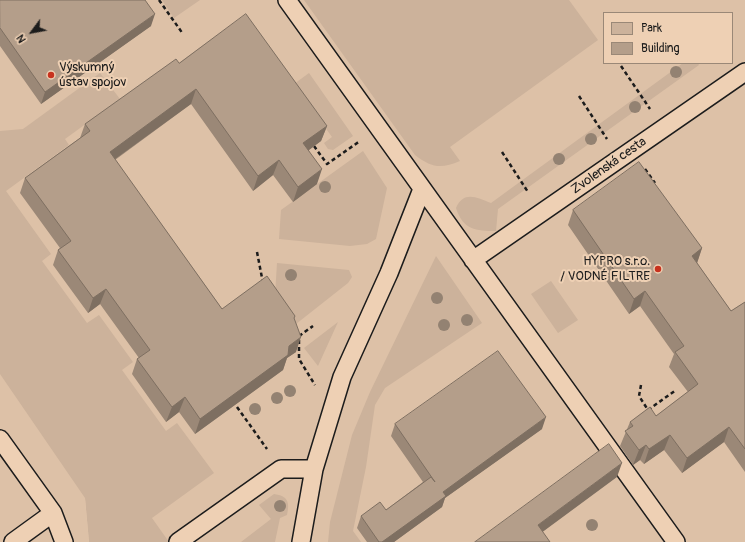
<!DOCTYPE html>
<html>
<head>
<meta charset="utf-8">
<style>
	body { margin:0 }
	#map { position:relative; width:745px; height:542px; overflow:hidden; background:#eed0b4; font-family:Pangolin,sans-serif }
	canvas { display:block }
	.legend { position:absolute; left:603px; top:12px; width:130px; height:52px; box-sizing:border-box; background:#eed0b4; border:1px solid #9a8877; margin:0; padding:5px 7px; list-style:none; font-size:12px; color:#1c1c1c }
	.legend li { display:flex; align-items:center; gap:8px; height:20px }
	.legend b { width:20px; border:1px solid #9a8877 }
	.north { position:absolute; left:12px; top:12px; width:40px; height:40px; -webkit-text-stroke:3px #eed0b4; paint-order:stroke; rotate:238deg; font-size:11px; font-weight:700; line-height:16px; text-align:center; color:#1c1c1c }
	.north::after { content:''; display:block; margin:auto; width:14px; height:18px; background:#1c1c1c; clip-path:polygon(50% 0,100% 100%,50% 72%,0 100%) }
</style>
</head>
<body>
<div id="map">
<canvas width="745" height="542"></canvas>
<ul class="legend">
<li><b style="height:11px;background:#ccb29b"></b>Park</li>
<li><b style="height:11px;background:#b49e8a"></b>Building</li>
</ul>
<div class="north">N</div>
</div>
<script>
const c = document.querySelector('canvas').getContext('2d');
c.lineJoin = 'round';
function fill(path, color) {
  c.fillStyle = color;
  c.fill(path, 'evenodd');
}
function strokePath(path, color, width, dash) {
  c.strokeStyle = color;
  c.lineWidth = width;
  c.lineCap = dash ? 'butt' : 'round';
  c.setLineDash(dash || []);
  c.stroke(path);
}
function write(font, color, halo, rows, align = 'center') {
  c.font = font + ' Pangolin,sans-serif';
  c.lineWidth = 4;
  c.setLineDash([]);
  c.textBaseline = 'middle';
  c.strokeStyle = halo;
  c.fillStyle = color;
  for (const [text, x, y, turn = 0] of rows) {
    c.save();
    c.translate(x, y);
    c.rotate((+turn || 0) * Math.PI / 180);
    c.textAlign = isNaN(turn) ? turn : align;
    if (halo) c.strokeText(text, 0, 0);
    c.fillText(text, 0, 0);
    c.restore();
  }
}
fill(new Path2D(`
	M0 0H745V542H115L85 499 89 542H0ZM604 13H732V63H604Z`), '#ddc1a7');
fill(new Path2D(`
	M162 0H200L174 18Z
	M304 0H569L598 40 450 147 460 161C441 169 432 168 415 155Z
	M683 63H698L699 65 498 209 496 231C476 231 463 230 456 208 464 190 477 198 491 203Z
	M100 73 120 99 65 139 69 145 6 191 51 254 42 261 87 323 99 315 133 362 122 370 166 431 177 423 214 473 152 518 169 542H89L85 498 0 374V131L23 129Z
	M309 73 353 136 333 150 328 149 324 143 332 137 294 84Z
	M363 151 387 188 376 239 367 244 350 246 279 239 281 210Z
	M436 256 482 323 385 388 375 405 366 467 353 531 361 542H328L330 522 352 435 370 392Z
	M277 263 349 270 352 277 348 283 296 324 275 295Z
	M551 281 578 320 558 333 531 294Z
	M338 322 318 366 304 348Z
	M274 494C288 496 290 502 287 515L280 518 275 542H241L271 519 259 505Z`), '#ccb29b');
const service = new Path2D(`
	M287 0 676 542
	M473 260 745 72
	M0 439 53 513 64 542
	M13 542 53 513
	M178 542 281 469H314
	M301 542 314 469 342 377 389 273 422 189`);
strokePath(service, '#1c1c1c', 20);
strokePath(new Path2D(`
	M159 0 183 34
	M621 66 650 109
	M579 96 607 139
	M314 146 327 164 360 141
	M502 152 528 192
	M645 169 655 183
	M257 252 263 283
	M299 336 313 326
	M299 340V359L315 385
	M641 385 639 396 648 410
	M237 407 267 449
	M648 410 676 390`), '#1c1c1c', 2.5, [4, 3]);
strokePath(service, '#eed0b4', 17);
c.fillStyle = '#938272';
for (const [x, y] of [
	[676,72],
	[635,107],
	[591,139],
	[559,159],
	[325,187],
	[291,275],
	[437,298],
	[467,320],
	[444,325],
	[290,391],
	[277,398],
	[255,409],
	[280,506],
	[592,525]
]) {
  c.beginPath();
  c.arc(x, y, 6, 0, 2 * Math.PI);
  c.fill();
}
fill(new Path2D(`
	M0 0 151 26 41 104 0 46Z
	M179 63 327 126 321 141 309 150 317 184 293 202 273 175 253 191 191 104 115 160 222 309 295 316 294 319 296 352 287 358 283 370 195 434 179 412 166 422 132 374 137 359 139 358 100 304 88 313 53 265 58 250 60 248 20 193 25 178 80 138 85 124Z
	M573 210 702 248 697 263 731 311 745 302V472L724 442 682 473 664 450 644 464 640 460 633 465 620 446 630 422 656 416 688 392 669 367 674 354 640 306 629 314 568 225Z
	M395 424 542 429 445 498 442 507 394 542H367L357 528 361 516 386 510 423 482 391 436Z`), '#9b8877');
fill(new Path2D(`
	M155 14 151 26 41 104 45 92Z
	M196 89 191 104 104 167 110 152Z
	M327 126 321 141 298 158 303 143Z
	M279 160 273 175 253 191 258 176Z
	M322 169 317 184 293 202 298 187Z
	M702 248 697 263 692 256Z
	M106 289 100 304 88 313 93 298Z
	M645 291 640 306 629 314 634 299Z
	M301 337 296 352 287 358 283 370 195 434 200 419 289 346Z
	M185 397 179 412 166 422 172 407Z
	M546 417 542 429 445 498 442 507 394 542H382L443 492Z
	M729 427 724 442 682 473 687 458Z
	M670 435 664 450 644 464 649 449Z
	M646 445 640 460 633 465 639 450Z
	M622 463 617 477 533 539 538 525Z`), '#7e6f61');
const building = new Path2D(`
	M0 0H145L155 14 45 92 0 28Z
	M246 14 327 126 303 143 322 169 298 187 279 160 258 176 196 89 110 152 222 309 267 276 295 316 294 318 301 337 289 346 288 355 200 419 185 397 172 407 137 359 150 350 106 289 93 298 58 250 71 241 25 178 90 131 85 124 176 59 179 63Z
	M639 162 702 248 692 256 731 311 745 302V449L729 427 687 458 670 435 649 449 646 445 639 450 625 431 633 426 630 422 650 407 656 416 698 384 675 352 684 346 645 291 634 299 573 210Z
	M498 351 546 417 443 492 446 496 382 542H379L361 516 380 502 386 510 431 477 435 482 395 424Z
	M609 444 622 463 538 525 550 542H475Z`);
fill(building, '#b49e8a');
strokePath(building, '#7e6f61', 1);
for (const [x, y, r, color] of [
	[51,75,4,"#c8321e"],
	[658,269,4,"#c8321e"]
]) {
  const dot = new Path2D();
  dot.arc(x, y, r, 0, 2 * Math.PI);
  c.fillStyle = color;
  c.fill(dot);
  strokePath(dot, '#eed0b4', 1.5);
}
write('13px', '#1c1c1c', '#eed0b4', [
	["Výskumný",59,68],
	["ústav spojov",59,83],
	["HYPRO s.r.o.",650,262,"right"],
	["/ VODNÉ FILTRE",650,277,"right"]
], 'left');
write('13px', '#1c1c1c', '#eed0b4', [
	["Zvolenská cesta",609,166,-35]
]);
</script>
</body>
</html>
